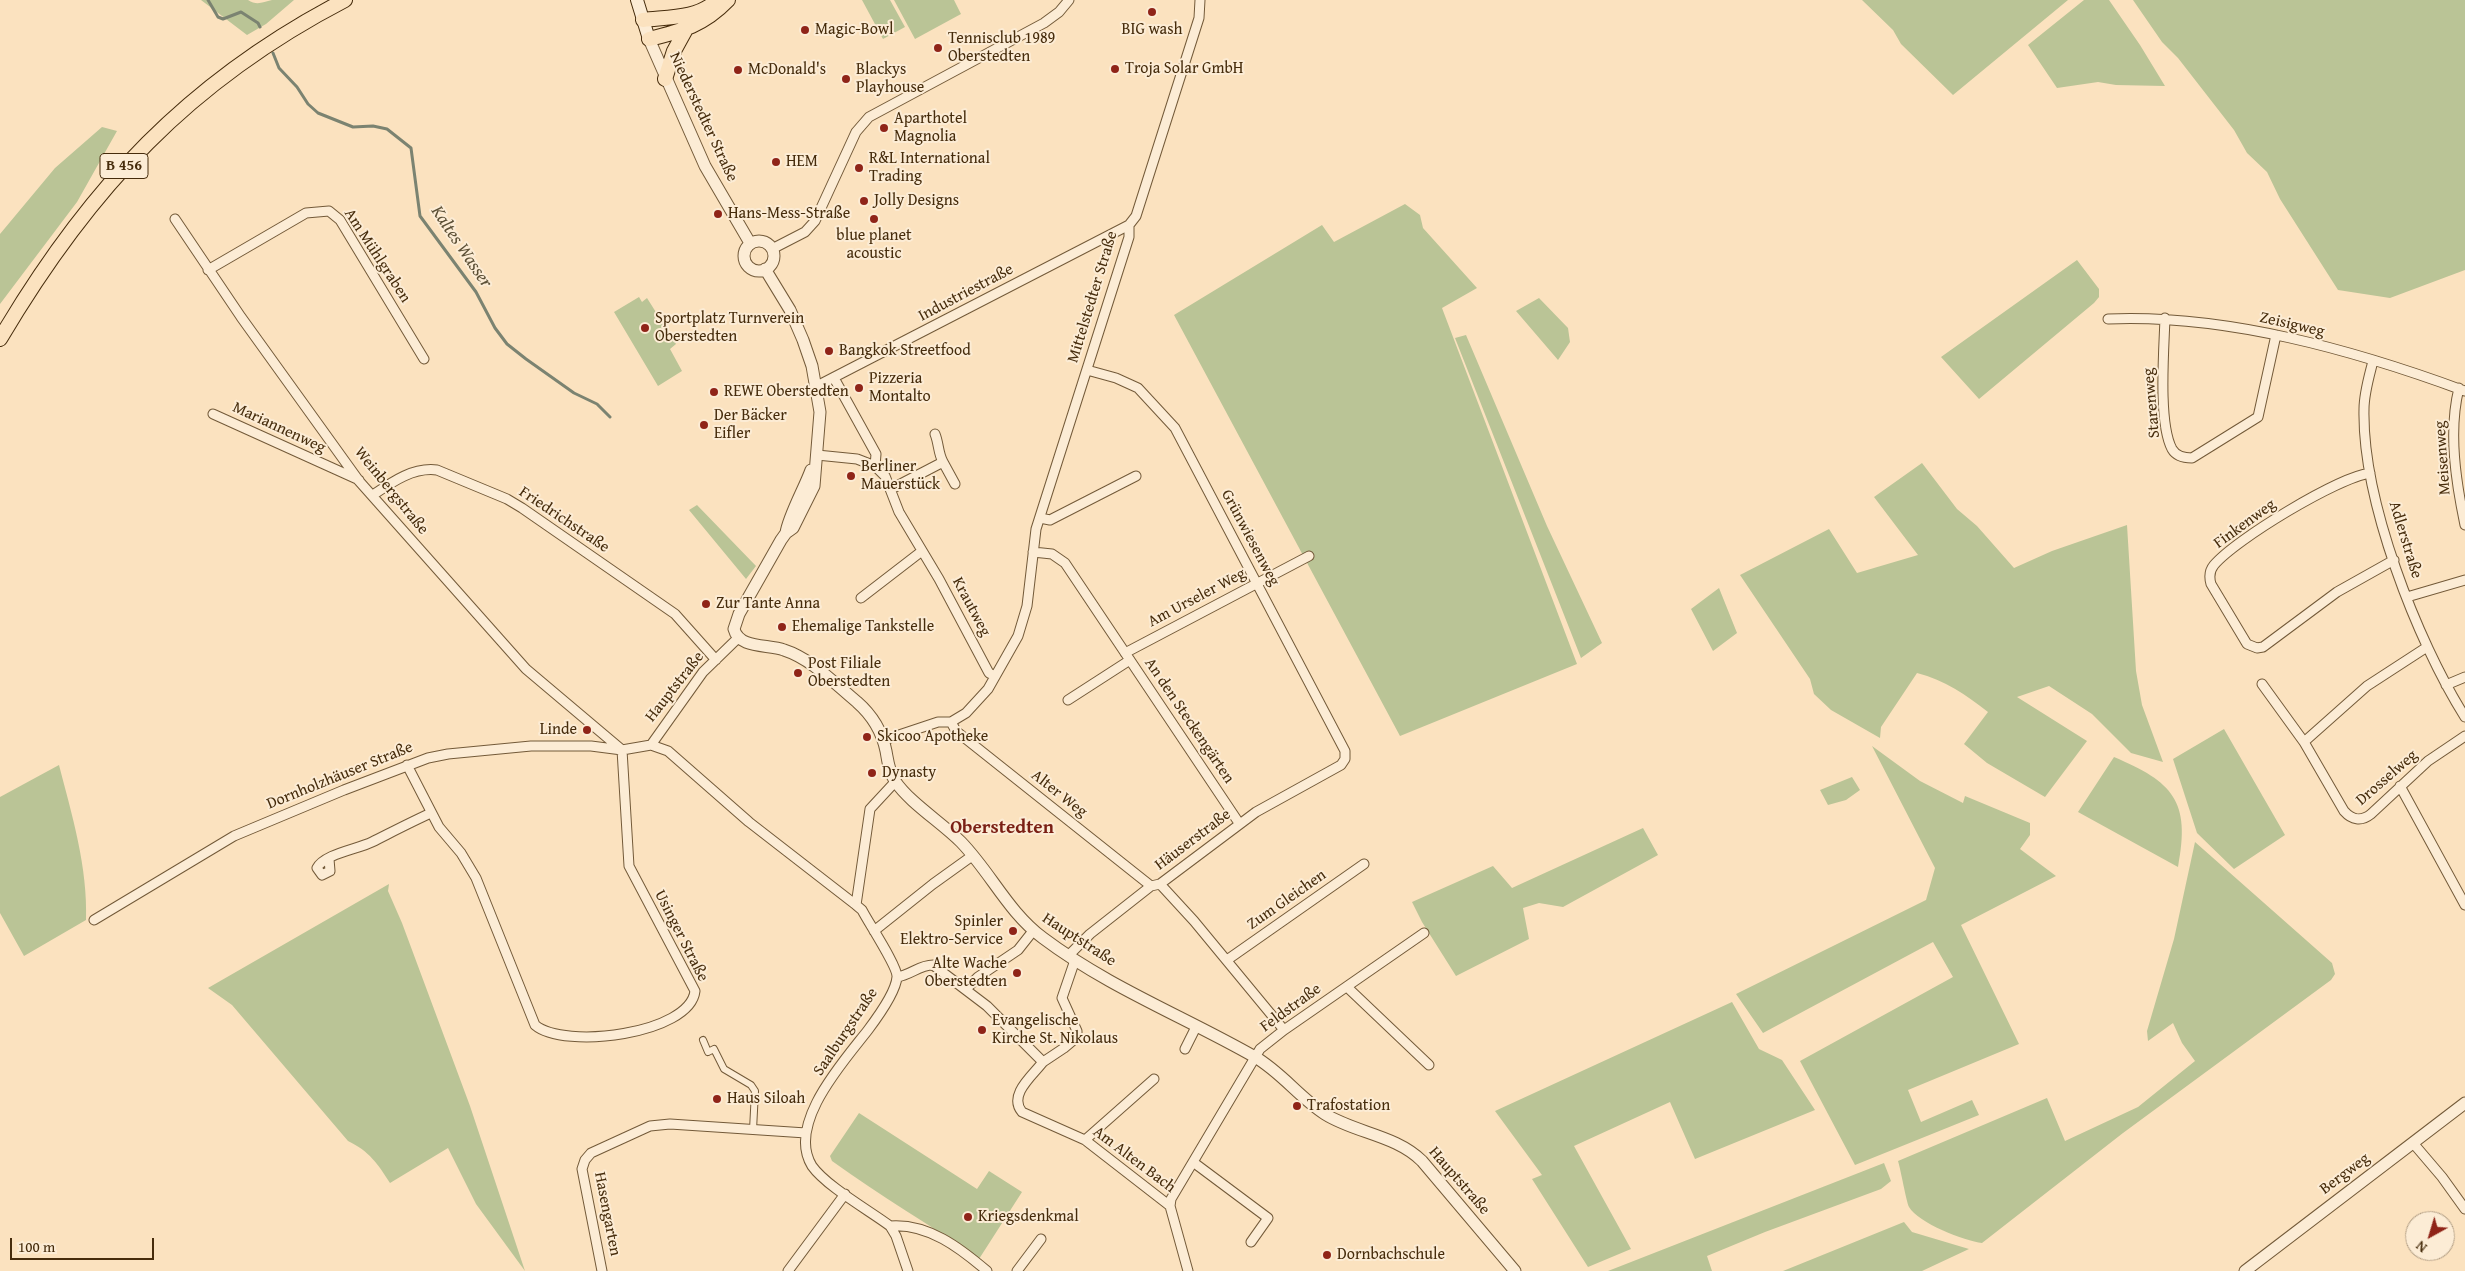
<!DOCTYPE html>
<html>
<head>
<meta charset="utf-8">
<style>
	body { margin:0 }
	#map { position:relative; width:2465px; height:1271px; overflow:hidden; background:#fbe2bf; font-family:"Gentium Book Plus",serif }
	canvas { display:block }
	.north { position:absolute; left:2405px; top:1211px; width:50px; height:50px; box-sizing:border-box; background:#fcecd5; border:1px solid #b39f85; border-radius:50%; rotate:219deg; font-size:14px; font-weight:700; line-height:20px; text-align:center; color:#462c0c }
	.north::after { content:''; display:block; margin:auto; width:18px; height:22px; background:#8f2418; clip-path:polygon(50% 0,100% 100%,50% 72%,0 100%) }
	.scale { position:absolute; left:10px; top:1238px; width:144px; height:22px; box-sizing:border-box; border:2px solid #462c0c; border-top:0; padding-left:6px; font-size:15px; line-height:18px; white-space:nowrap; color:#462c0c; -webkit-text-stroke:4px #fcecd5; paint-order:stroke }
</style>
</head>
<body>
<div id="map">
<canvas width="2465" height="1271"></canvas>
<div class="north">N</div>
<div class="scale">100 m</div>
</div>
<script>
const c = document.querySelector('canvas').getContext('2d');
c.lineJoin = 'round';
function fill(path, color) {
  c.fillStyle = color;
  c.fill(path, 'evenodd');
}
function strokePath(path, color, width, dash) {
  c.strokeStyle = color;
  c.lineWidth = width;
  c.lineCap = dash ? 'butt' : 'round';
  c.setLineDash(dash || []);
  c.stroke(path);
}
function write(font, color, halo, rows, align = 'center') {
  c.font = font + ' "Gentium Book Plus",serif';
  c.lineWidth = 4;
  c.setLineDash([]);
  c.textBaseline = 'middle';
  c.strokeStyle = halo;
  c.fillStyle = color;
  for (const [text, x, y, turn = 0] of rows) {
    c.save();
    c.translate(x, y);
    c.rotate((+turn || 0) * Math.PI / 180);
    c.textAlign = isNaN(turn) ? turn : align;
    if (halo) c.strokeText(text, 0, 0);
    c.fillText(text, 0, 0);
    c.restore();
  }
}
fill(new Path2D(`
	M201 0H248C257 6 263 2 272 0 278 0 288 0 294 0L266 24 247 35Z
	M862 0H890L905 27 883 39Z
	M894 0H954L961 14 915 39Z
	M1862 0H2068L1953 95 1901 44 1893 30Z
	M2084 0H2109L2140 45 2165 86 2116 85 2098 82 2057 88 2028 45Z
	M2133 0H2465V270L2390 298 2338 290 2280 199 2267 172 2247 153 2234 130 2178 58 2162 42Z
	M102 127 117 131 77 202 0 304V234L55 168Z
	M1405 204 1420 215 1423 228 1477 288 1442 308 1577 664 1400 736 1174 315 1322 225 1334 242Z
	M2077 260 2099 289V297L2094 303 1979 399 1941 357Z
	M639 297 642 302 647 298 676 344 670 349 682 371 658 386 614 312Z
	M1539 298 1568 328 1570 342 1558 360 1516 311Z
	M1466 335 1547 526 1602 643 1581 658 1455 338Z
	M1922 463 1957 509 1977 526 2014 568 2052 551 2127 525 2136 671 2142 705 2163 762 2131 753 2092 714 2049 686 2017 697 2087 741 2045 797 1987 763 1964 744 1988 712C1966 695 1945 680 1917 673L1881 727 1880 738 1831 710 1814 694 1810 679 1740 575 1829 529 1857 573 1918 555 1874 497Z
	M697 505 756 566 746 579 689 510Z
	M1719 588 1737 633 1713 651 1691 609Z
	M2224 729 2285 835 2234 869 2197 833 2173 759Z
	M1872 746 1920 781 1963 803 1965 796 2030 823V835L2020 849 2056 876 1961 925 2019 1044 1908 1090 1921 1122 1972 1100 1979 1115 1855 1165 1800 1061 1953 977 1933 942 1763 1033 1736 994 1926 900 1935 868Z
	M2114 757C2173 782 2191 801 2178 867L2078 812Z
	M59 765C72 815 88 868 86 920L24 956 0 913V797Z
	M1852 777 1860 790 1846 800 1828 805 1820 790Z
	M1643 828 1658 855 1563 907 1539 903 1523 908 1529 939 1456 976 1422 922 1412 902 1493 866 1512 888Z
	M2195 842 2332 963 2335 974 2331 980 2123 1133 1982 1243C1965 1241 1918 1223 1909 1207 1906 1200 1901 1171 1898 1161L2047 1098 2065 1141 2138 1107 2195 1061 2182 1043 2173 1023 2148 1041 2147 1031 2174 939Z
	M389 884 388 891 402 923 470 1106 525 1271 476 1204 448 1148 390 1183C378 1164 369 1151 348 1141L232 1005 208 988Z
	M1732 1002 1759 1049 1782 1060 1815 1110 1695 1159 1670 1102 1574 1146 1631 1249 1588 1267 1532 1179 1542 1175 1495 1111Z
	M859 1113 977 1189 989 1171 1022 1192 979 1259C931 1225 880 1196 832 1161L830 1156Z
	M1884 1163 1891 1181 1881 1189 1765 1232 1707 1256 1712 1271H1608Z
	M1904 1222 1912 1232 1969 1249 1922 1271H1783Z`), '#bac496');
strokePath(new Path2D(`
	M208 0 218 17 223 19 241 12 258 23 260 27
	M273 53 279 68 297 87 308 104 318 113 353 127 373 126 387 129 411 148 420 216 476 292 495 328 507 344 526 359 574 393 597 404 610 417`), '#7b8371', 3);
const pedestrian = new Path2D(`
	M703 1040 708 1052 714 1049 724 1069 751 1085 755 1091 753 1130`);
const minor = new Path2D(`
	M175 219 241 317 359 481 526 669 622 750
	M772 249 805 232 815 221 856 132 869 117 1044 23 1059 12 1069 0
	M208 270 306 213 329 211 340 220 424 359
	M2165 318C2164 349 2158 423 2172 449 2176 456 2184 458 2192 458L2258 417 2276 335
	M2108 319C2226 314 2354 350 2465 391
	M2373 361C2369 377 2364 393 2364 409 2362 500 2417 641 2465 717
	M834 378 876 454 875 466 885 476 899 512 939 579 989 673 995 676
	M817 386 1129 225 1136 216 1199 18 1200 0
	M2459 388C2448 432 2456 482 2465 525
	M213 414 359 480
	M935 434C939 444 938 453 943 462
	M817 455 857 459 875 466
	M2370 473C2337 478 2236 539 2214 565 2209 571 2209 577 2211 584L2247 644 2257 648 2263 647 2337 592 2394 560
	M891 489 943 462 955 484
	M373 495C392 482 413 467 437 470L507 499 522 508 675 614 716 660
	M1040 518 1050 520 1136 476
	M1033 552 1052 554 1065 563 1239 823
	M2407 597 2465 580
	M861 598 922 551
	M2427 647 2367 686 2304 742 2344 811C2352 820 2361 822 2371 814L2428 761 2465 736
	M1125 653 1309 556
	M2262 684 2304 742
	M2446 685 2465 677
	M1068 700 1130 660
	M951 722 956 731 1151 886
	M884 740 938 722H951L966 713 988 689 1018 636 1027 606 1036 529 1129 237V225
	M651 745 668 751 749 822 856 905 862 910C868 922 898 967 897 977 896 991 877 1018 868 1030 844 1061 786 1124 812 1166 826 1186 870 1211 890 1226L896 1236 908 1271
	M407 765 439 827 461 853 476 878 535 1025C564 1050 690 1034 695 991L629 866 622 750
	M2400 786 2465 905
	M329 859 330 871 322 875 317 868C324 854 358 849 372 842 392 832 411 822 431 813
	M1160 884 1194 921 1284 1030
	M856 905 870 809 895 782
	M94 920 234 836 344 790 428 758 448 754 531 746H591L622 750 651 745 703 672 738 638
	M874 931 933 884 972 856
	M1068 956 1090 934 1151 886 1160 884 1256 812 1341 765 1345 759V751L1175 428 1138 388 1116 378 1087 370
	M1227 960 1364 864
	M897 977C911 975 919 965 933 965L987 1006 1043 1062C1032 1076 1008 1095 1022 1112L1085 1140 1170 1206 1171 1199 1260 1049 1284 1030 1424 933
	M1347 987 1429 1065
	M966 989 978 977 1018 950 1033 931
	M1185 1049 1196 1027
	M1043 1062 1064 1048 1077 1037V1031L1062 998 1075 960
	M1085 1140 1154 1079
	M2413 1143 2442 1177 2465 1209
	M1193 1162 1268 1218 1251 1242
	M1170 1206 1188 1271
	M890 1226C928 1223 960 1248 987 1271
	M602 1271 582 1169 585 1160 591 1153 650 1126 670 1124 806 1133
	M788 1271 845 1194
	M1017 1271 1041 1239`);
const tertiary = new Path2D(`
	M649 39 705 166 750 243
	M744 256a15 15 0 1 1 30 0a15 15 0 1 1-30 0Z
	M765 269 790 310 803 340 812 366 820 412 814 486 793 528 786 533 781 540 739 614 734 629C739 649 768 644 784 650 812 659 835 684 857 702 873 716 882 731 886 751 888 762 889 772 895 781 910 803 941 822 961 842 991 873 1008 912 1043 938 1108 987 1185 1017 1255 1057 1281 1072 1300 1098 1325 1114 1355 1133 1396 1135 1422 1161L1515 1271
	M786 533C788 517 805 487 811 470
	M2245 1271 2465 1103`);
const secondary = new Path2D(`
	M637 0 649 39`);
const primary = new Path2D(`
	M643 20C667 17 697 19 716 1
	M649 39C682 31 704 25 728 0
	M665 79 674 51 685 31
	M0 339C89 188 189 81 345 0`);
strokePath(pedestrian, '#735a39', 8);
strokePath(minor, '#735a39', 11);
strokePath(tertiary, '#735a39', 13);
strokePath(secondary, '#462c0c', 14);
strokePath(primary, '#462c0c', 16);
strokePath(pedestrian, '#fcecd5', 6);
strokePath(minor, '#fcecd5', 9);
strokePath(tertiary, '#fcecd5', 11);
strokePath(secondary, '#fcecd5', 12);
strokePath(primary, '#fbe2bf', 14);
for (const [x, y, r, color] of [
	[1152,12,5,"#8f2418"],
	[805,30,5,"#8f2418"],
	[938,48,5,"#8f2418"],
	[1115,69,5,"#8f2418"],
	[738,70,5,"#8f2418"],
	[846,79,5,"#8f2418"],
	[884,128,5,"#8f2418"],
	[776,162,5,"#8f2418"],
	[859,168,5,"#8f2418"],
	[864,201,5,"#8f2418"],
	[718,214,5,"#8f2418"],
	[874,219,5,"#8f2418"],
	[645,328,5,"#8f2418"],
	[829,351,5,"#8f2418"],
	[859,388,5,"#8f2418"],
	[714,392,5,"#8f2418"],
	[704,425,5,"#8f2418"],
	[851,476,5,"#8f2418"],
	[706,604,5,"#8f2418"],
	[782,627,5,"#8f2418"],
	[798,673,5,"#8f2418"],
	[587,730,5,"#8f2418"],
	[867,737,5,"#8f2418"],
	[872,773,5,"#8f2418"],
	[1013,931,5,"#8f2418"],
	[1017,973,5,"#8f2418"],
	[982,1030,5,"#8f2418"],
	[717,1099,5,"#8f2418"],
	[1297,1106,5,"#8f2418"],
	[968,1217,5,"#8f2418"],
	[1327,1255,5,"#8f2418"]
]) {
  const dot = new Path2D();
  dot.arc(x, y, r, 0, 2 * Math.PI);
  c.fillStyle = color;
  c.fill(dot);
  strokePath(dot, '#fcecd5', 2);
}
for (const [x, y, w] of [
	[124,166,48]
]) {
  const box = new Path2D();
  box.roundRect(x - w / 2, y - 12.5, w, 25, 4);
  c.fillStyle = '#fcecd5';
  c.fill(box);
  strokePath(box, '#462c0c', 1);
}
write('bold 15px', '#462c0c', null, [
	["B 456",124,166]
]);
write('16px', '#462c0c', '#fcecd5', [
	["Magic-Bowl",815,30],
	["BIG wash",1152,30,"center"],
	["Tennisclub 1989",948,39],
	["Oberstedten",948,57],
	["Troja Solar GmbH",1125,69],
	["McDonald's",748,70],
	["Blackys",856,70],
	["Playhouse",856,88],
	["Aparthotel",894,119],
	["Magnolia",894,137],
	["R&L International",869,159],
	["Trading",869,177],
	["HEM",786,162],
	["Jolly Designs",874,201],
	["Hans-Mess-Straße",728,214],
	["blue planet",874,236,"center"],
	["acoustic",874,254,"center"],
	["Sportplatz Turnverein",655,319],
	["Oberstedten",655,337],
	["Bangkok Streetfood",839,351],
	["Pizzeria",869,379],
	["Montalto",869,397],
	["REWE Oberstedten",724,392],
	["Der Bäcker",714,416],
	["Eifler",714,434],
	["Berliner",861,467],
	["Mauerstück",861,485],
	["Zur Tante Anna",716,604],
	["Ehemalige Tankstelle",792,627],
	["Post Filiale",808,664],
	["Oberstedten",808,682],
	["Linde",577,730,"right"],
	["Skicoo Apotheke",877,737],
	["Dynasty",882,773],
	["Spinler",1003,922,"right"],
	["Elektro-Service",1003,940,"right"],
	["Alte Wache",1007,964,"right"],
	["Oberstedten",1007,982,"right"],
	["Evangelische",992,1021],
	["Kirche St. Nikolaus",992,1039],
	["Haus Siloah",727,1099],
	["Trafostation",1307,1106],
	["Kriegsdenkmal",978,1217],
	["Dornbachschule",1337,1255]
], 'left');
write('16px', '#462c0c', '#fcecd5', [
	["Niederstedter Straße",703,117,65],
	["Am Mühlgraben",377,256,57],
	["Industriestraße",966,293,-28],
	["Mittelstedter Straße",1093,297,-73],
	["Zeisigweg",2292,325,13],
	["Starenweg",2152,403,-95],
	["Mariannenweg",279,428,25],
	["Meisenweg",2443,458,-94],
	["Weinbergstraße",391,491,51],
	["Friedrichstraße",564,520,34],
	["Finkenweg",2245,524,-36],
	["Grünwiesenweg",1250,538,62],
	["Adlerstraße",2405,540,73],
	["Am Urseler Weg",1197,598,-28],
	["Krautweg",971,607,62],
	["Hauptstraße",675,687,-52],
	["An den Steckengärten",1189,721,56],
	["Dornholzhäuser Straße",340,776,-22],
	["Drosselweg",2387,778,-41],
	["Alter Weg",1059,794,38],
	["Häuserstraße",1193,840,-37],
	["Zum Gleichen",1287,900,-35],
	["Usinger Straße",681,936,63],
	["Hauptstraße",1079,940,33],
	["Feldstraße",1291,1008,-36],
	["Saalburgstraße",846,1032,-56],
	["Am Alten Bach",1134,1160,37],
	["Bergweg",2345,1174,-37],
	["Hauptstraße",1459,1181,49],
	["Hasengarten",607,1214,79]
]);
write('italic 18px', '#5c5036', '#fcecd5', [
	["Kaltes Wasser",461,247,56]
]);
write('bold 19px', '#7a1f14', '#fcecd5', [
	["Oberstedten",1002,828]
]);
</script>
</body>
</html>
